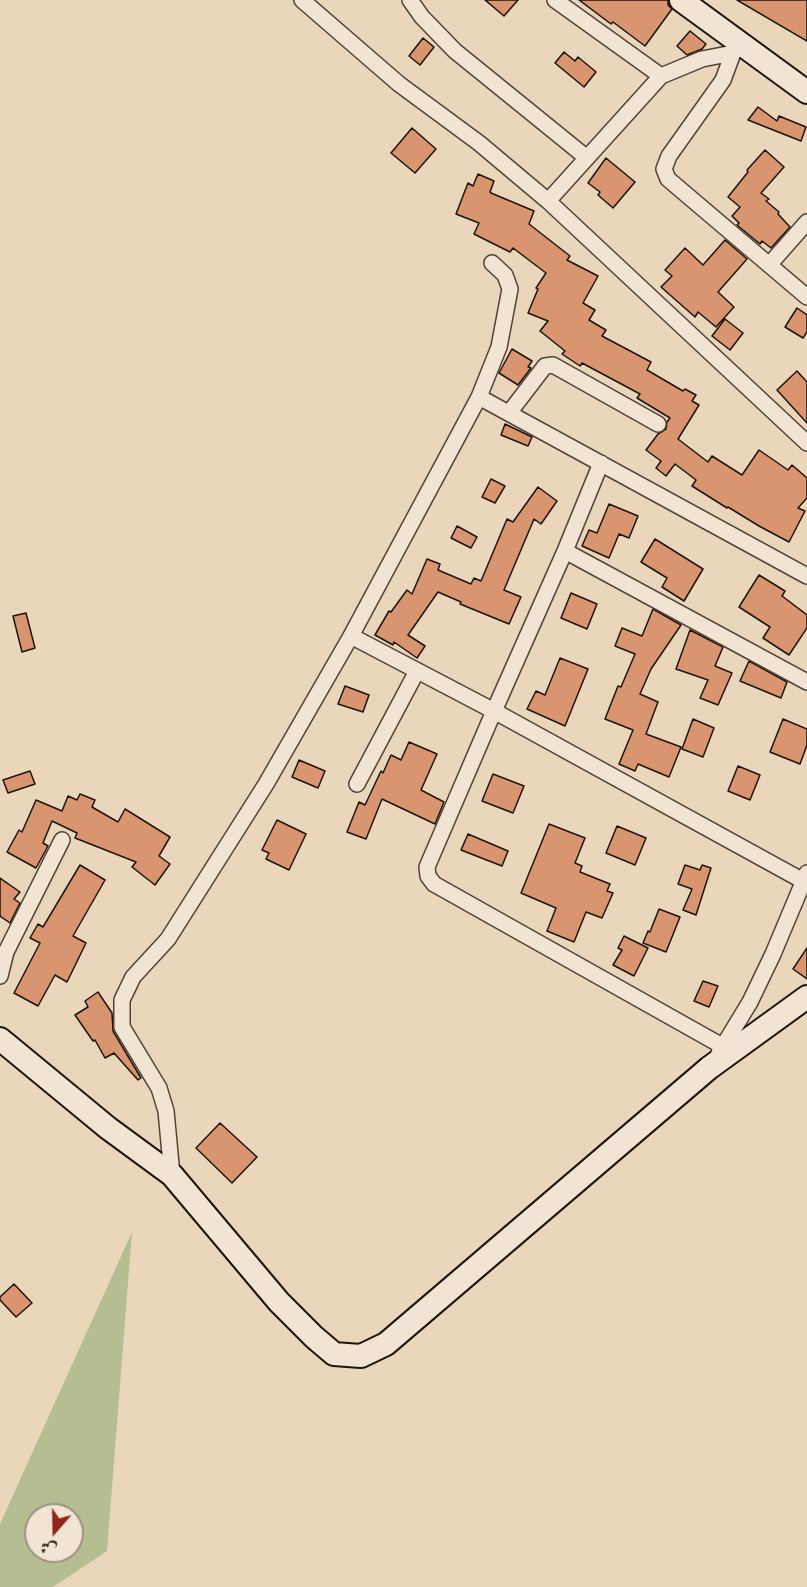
<!DOCTYPE html>
<html>
<head>
<meta charset="utf-8">
<style>
	body { margin:0 }
	#map { position:relative; width:807px; height:1587px; overflow:hidden; background:#e9d6bb; font-family:Cardo,Amiri,serif }
	canvas { display:block }
	.north { position:absolute; left:24px; top:1503px; width:60px; height:60px; box-sizing:border-box; background:#f1e4d3; border:2px solid #9c9183; border-radius:50%; rotate:200deg; font-size:16px; font-weight:700; line-height:24px; text-align:center; color:#1d140c }
	.north::after { content:''; display:block; margin:auto; width:21px; height:27px; background:#8f2418; clip-path:polygon(50% 0,100% 100%,50% 72%,0 100%) }
</style>
</head>
<body>
<div id="map">
<canvas width="807" height="1587"></canvas>
<div class="north">ش</div>
</div>
<script>
const c = document.querySelector('canvas').getContext('2d');
c.lineJoin = 'round';
function fill(path, color) {
  c.fillStyle = color;
  c.fill(path, 'evenodd');
}
function strokePath(path, color, width, dash) {
  c.strokeStyle = color;
  c.lineWidth = width;
  c.lineCap = dash ? 'butt' : 'round';
  c.setLineDash(dash || []);
  c.stroke(path);
}
fill(new Path2D(`
	M132 1232 107 1551 53 1587H0V1524ZM36 1515H72V1551H36Z`), '#b5be91');
const building = new Path2D(`
	M485 0H518L504 16Z
	M579 0H668V5L672 9 645 46 613 22 611 24Z
	M737 0H807V41Z
	M690 31 706 44 702 49 687 55 677 46Z
	M423 38 434 47 420 65 409 56Z
	M564 52 575 61 578 57 596 72 584 87 555 63Z
	M758 107 777 121 779 116 806 127 801 141 748 120Z
	M412 128 436 149 415 173 391 153Z
	M765 150 784 167 761 193 769 199 766 201 779 212 778 214 790 227 771 248 762 241 760 244 737 225 739 223 732 216 740 207 728 197 748 172 747 170Z
	M606 158 635 182 613 208 598 195 600 192 588 183Z
	M478 174 494 181 490 192 491 193 534 211 529 224 570 256 567 260 598 276 583 303 595 310 589 320 606 330 602 336 651 362 647 370 683 391 685 389 696 395 692 401 699 405 678 439 708 462 712 456 742 475 759 450 788 470 792 465 807 478V498L798 508 805 511 789 542 759 526 728 507 727 508 692 486 696 480 675 464 666 476 656 468 661 461 646 450 658 434 666 429 667 422 670 418 637 398 640 394 582 363 580 366 562 354 565 351 540 331 548 321 528 313 538 289 536 288 546 273 513 248 510 252 474 234 479 223 456 214 468 183 473 186Z
	M725 240 747 259 718 292 734 307 716 327 698 312 695 317 661 287 672 276 665 270 685 248 703 265Z
	M797 308 807 315V332L803 338 785 327Z
	M725 319 743 333 730 350 712 336Z
	M512 349 532 361 528 367 531 368 518 385 499 373Z
	M797 371 807 382V423L777 390Z
	M505 424 532 437 528 446 501 435Z
	M491 479 505 486 495 503 482 497Z
	M538 487 557 501 541 524 534 519 504 590 521 597 509 624 460 604 461 602 438 592 408 635 425 646 417 658 394 642 393 645 375 635 389 611 391 612 407 590 412 594 427 559 440 564 438 570 471 584 474 578 481 581 507 519 513 522Z
	M609 504 638 516 629 538 619 534 609 558 582 546 589 530 597 533Z
	M457 526 477 537 471 548 451 538Z
	M655 539 703 569 684 601 662 587 667 578 641 562Z
	M759 575 785 591 782 596 807 615V628L789 655 763 638 770 627 739 607Z
	M571 593 597 604 587 629 561 618Z
	M653 609 681 625 651 669 640 694 658 702 646 734 681 747 669 777 638 764 635 771 619 764 633 730 605 719 618 686 621 687 635 654 615 646 622 628 642 636Z
	M26 613 35 648 22 652 13 616Z
	M690 630 723 647 715 666 732 673 718 705 700 698 708 680 676 669Z
	M560 658 588 669 565 726 527 709 536 691 545 695Z
	M749 661 787 682 781 698 740 681Z
	M345 686 369 695 363 712 338 704Z
	M693 719 714 728 703 757 682 749Z
	M783 719 807 729V745L800 764 770 752Z
	M409 742 437 754 421 790 444 802 435 824 382 799 366 839 347 832 359 802 365 805 381 771 383 773 391 755 401 760Z
	M299 760 325 771 318 788 292 777Z
	M738 766 760 775 750 800 728 791Z
	M30 771 35 784 8 793 3 780Z
	M493 774 524 786 513 813 482 801Z
	M80 794 95 800 92 807 118 822 125 809 170 837 159 856 170 864 155 885 132 867 136 862 75 838 77 833 52 821 43 843 48 846 36 868 7 852 19 830 22 832 36 800 62 811 68 796 77 800Z
	M277 820 306 834 289 870 266 859 269 853 262 850Z
	M549 824 585 838 575 863 582 866 580 872 610 884 607 891 613 893 602 918 586 912 574 942 547 931 556 908 521 893Z
	M617 826 646 838 635 865 606 853Z
	M468 834 508 851 502 866 461 850Z
	M80 865 105 880 73 936 86 943 67 982 55 975 38 1006 14 993 40 943 30 938 38 924 43 927Z
	M685 865 700 870 702 865 711 868 696 915 683 910 692 889 678 884Z
	M0 878 20 892 14 899 20 903 10 923 0 916Z
	M659 909 680 917 666 952 643 943 648 931 650 932Z
	M624 936 648 948 634 976 613 965 622 950 618 948Z
	M807 948V979L793 969Z
	M703 981 718 986 709 1007 694 1001Z
	M98 992 112 1013 113 1031 141 1078 138 1080 114 1053 105 1058 95 1040 93 1041 75 1015 88 1007 85 1001Z
	M220 1123 257 1157 232 1183 196 1148Z
	M14 1284 32 1303 16 1317 0 1300V1297Z`);
fill(building, '#d8956f');
strokePath(building, '#1d140c', 1.5);
const street = new Path2D(`
	M302 0 399 84 479 143 548 201 807 443
	M410 0 422 17 455 51 587 158
	M555 0 661 76
	M742 45 733 53 723 80 669 156 664 169 668 179 807 297
	M548 201 661 76 702 59 733 53
	M769 265 807 222
	M479 397 807 576
	M509 413 545 366 553 365 658 424
	M601 463 565 551 494 711 427 867 428 876 434 884 724 1047
	M565 551 807 682
	M351 636 494 711 807 883
	M357 784 417 671
	M0 976 6 952 62 840
	M719 1053 750 1002 773 954 807 873
	M172 1175 166 1111 159 1088 122 1027V1000L133 977 168 939 266 784 351 636 479 397 499 347 510 289 505 275 492 263`);
const secondary = new Path2D(`
	M681 0 807 92
	M0 1039 108 1128 172 1175 279 1302 314 1337 334 1354 361 1356 386 1344 709 1068 807 997`);
strokePath(street, '#504438', 18);
strokePath(secondary, '#1d140c', 26);
strokePath(street, '#f1e4d3', 15);
strokePath(secondary, '#f1e4d3', 22);
</script>
</body>
</html>
